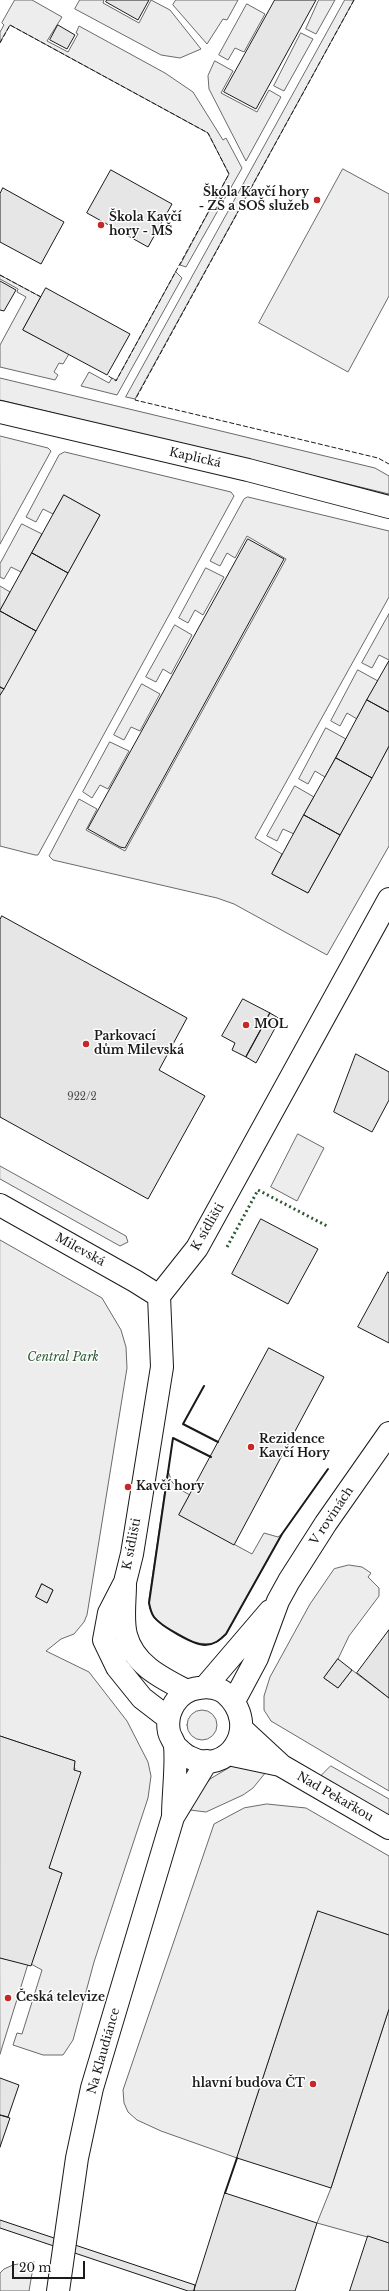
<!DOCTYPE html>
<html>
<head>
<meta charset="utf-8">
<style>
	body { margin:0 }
	#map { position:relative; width:389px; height:2291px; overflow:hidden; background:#fff; font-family:"Libre Baskerville",serif }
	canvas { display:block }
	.scale { position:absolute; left:12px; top:2261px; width:73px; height:18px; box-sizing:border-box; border:2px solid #1a1a1a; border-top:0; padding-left:5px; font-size:12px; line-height:14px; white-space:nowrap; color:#1a1a1a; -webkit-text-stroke:3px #fff; paint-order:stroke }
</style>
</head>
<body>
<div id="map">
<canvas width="389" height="2291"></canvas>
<div class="scale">20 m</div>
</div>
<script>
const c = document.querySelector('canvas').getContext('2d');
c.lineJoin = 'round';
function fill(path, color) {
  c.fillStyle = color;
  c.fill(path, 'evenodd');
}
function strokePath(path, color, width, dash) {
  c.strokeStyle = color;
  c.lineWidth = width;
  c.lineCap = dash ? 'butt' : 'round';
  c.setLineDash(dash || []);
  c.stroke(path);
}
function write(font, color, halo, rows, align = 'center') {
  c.font = font + ' "Libre Baskerville",serif';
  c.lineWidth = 3;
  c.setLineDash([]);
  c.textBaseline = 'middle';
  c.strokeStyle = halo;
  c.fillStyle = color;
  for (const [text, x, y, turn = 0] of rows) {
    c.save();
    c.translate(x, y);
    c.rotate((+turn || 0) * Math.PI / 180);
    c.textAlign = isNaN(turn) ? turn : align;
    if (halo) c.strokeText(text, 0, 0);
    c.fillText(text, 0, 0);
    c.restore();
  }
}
const built = new Path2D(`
	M15 0H32L62 17 47 41 68 52 78 34 76 33 79 26 165 73 193 92 223 140 226 138 242 168 186 267 180 265 229 174 208 133 10 25 0 42V32L4 25 2 23Z
	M80 0H104L103 3 139 23 151 0 170 10 201 49 180 58 161 55 75 9Z
	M176 0H238L227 20 223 19 207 44 173 5Z
	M319 0H335L316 34 306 29Z
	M345 0H354L135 399 126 397Z
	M247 4 265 14 244 52 235 48 228 60 219 55Z
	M301 33 313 39 284 91 274 86Z
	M215 61 233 71 221 93 257 112 269 90 281 97 246 161 209 89 208 76Z
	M343 169 389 194V296L348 372 259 323Z
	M176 272 182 278 117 395 81 386 89 372 109 383 112 378 116 380Z
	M0 275 41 297 23 330 69 354 63 364 59 363 54 372 58 375 55 380 0 367V345L26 297 17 292 18 289 0 279Z
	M0 378 375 468 389 476V494L0 400Z
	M0 436 48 448 51 451 0 544Z
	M65 452 231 492 234 496 38 855H35L0 846V695L100 515 64 495 53 514 43 509 36 522 26 517 59 455Z
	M248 497 389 531V597L255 838 282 854 272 874 308 893 389 746V846L327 955 234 904 217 898 53 860 49 856 79 799 97 809 86 830 125 851 286 559 247 536 235 558 227 553 220 566 210 561 244 499Z
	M22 524 42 534 21 572 11 567 4 579 0 577V564Z
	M206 568 224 577 203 615 195 610 188 623 179 618Z
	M0 586 10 592 0 611Z
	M389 614V660L379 655 372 668 362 663Z
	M175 625 192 635 171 674 163 669 156 682 146 677Z
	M358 670 378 681 357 719 347 713 340 726 331 721Z
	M142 684 160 694 140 731 131 727 124 740 114 735Z
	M326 728 346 739 325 777 315 771 308 784 299 779Z
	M110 742 129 751 108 789 100 785 92 798 83 792Z
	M295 786 314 797 294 834 283 829 277 841 267 836Z
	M298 1134 324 1148 297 1201 271 1187Z
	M0 1166 126 1236 128 1242 120 1246 0 1179Z
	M0 1240 102 1298 121 1330 126 1347 127 1368 87 1615 84 1622 74 1634 61 1639 46 1651 89 1672 127 1721 148 1762 151 1776 148 1798 94 1962 73 2040 63 2055H43L13 2045 17 2033 22 2034 42 1970 31 1964 62 1873 49 1868 75 1768 73 1767 75 1761 0 1736ZM42 1584 53 1590 47 1603 36 1597Z
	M168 1471 172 1482 179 1489 190 1495 180 1515 252 1554 264 1533 278 1537 282 1534 226 1634 219 1641 211 1644 195 1643 161 1624 154 1618 150 1609 149 1600Z
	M349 1565 362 1567 371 1573 368 1577 379 1588V1596L349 1636 338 1659 324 1678 338 1688 352 1670 389 1698V1791L271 1721 264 1710V1696L270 1677 310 1604 334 1569Z
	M187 1725a15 15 0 1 1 30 0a15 15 0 1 1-30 0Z
	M239 1765 266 1772 253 1788 243 1795 206 1812 190 1810 201 1790 210 1779 230 1767Z
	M331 1766 389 1799V1819L319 1778Z
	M267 1804 306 1808 389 1856V1935L318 1912 237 2158 161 2131 137 2120 128 2112 124 2103 123 2090 214 1824 244 1808Z
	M0 1958 28 1964 0 2054Z
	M389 2009V2243L317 2223 331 2188Z
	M34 2262 29 2291H0V2273L4 2269 13 2265Z`);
fill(built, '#ededed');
strokePath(built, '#6a6a6a', 1);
const building = new Path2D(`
	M107 0H149L138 20 106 2Z
	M275 0H316L256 109 224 92Z
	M58 25 75 35 67 49 50 40Z
	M111 170 172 204 148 247 87 213Z
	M3 188 64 222 41 264 0 242V194Z
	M0 281 16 290 4 311 0 310Z
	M46 288 130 334 107 375 23 330Z
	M64 495 100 515 68 573 32 553Z
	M248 539 284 559 125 848 120 847 88 829Z
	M32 553 68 573 36 631 0 611Z
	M0 611 36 631 4 689 0 687Z
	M389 661V712L367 700Z
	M0 687 4 689 0 695Z
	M367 700 389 712V746L372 778 336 758Z
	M336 758 372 778 340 835 304 815Z
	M304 815 340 835 308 893 272 874Z
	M2 916 187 1018 159 1070 205 1096 148 1199 0 1117V920Z
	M243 999 270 1013 246 1057 232 1050 235 1043 222 1036Z
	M270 1013 280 1019 256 1063 246 1057Z
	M356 1054 389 1072V1100L372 1132 334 1112Z
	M261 1219 318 1249 288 1304 232 1274Z
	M388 1272 389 1273V1343L358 1327Z
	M269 1348 324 1377 234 1545 179 1515Z
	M42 1584 53 1590 47 1603 36 1597Z
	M389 1630V1698L357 1673Z
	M338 1659 352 1670 338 1688 324 1678Z
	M0 1736 75 1761 74 1770 81 1772 49 1868 62 1873 31 1966 0 1958Z
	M318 1911 389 1935V2009L331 2188 237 2158Z
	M0 2078 19 2085 8 2117 0 2115Z
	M0 2115 10 2118 0 2147Z
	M225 2193 317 2223 295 2291H194Z
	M0 2220 195 2285 194 2291H188L0 2228Z
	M368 2236 389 2243V2291H350Z`);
fill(building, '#e6e6e6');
strokePath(building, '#1a1a1a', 1);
const minor = new Path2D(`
	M0 412 248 470 389 507
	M0 1205 135 1281 159 1296
	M125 1585C125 1600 122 1620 126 1635 134 1665 162 1678 187 1691
	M205 1687 270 1611
	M234 1701 257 1658 278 1601 289 1581 326 1523 389 1433
	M168 1718 142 1698 117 1667 104 1640 109 1613 125 1582 132 1554 162 1367 159 1296 197 1248 389 899
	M242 1729 282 1766 389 1828
	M228 1754 280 1765
	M173 1816C173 1796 177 1765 175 1746 174 1741 170 1737 169 1732 165 1712 178 1690 199 1688 208 1686 219 1688 225 1693 263 1726 227 1778 189 1757 184 1755 179 1749 175 1746
	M58 2291 77 2158 92 2088 173 1817 207 1761`);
strokePath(minor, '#1a1a1a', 24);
strokePath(minor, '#fff', 22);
strokePath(new Path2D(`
	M227 1247 258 1190 327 1226`), '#2b5a34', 3, [2, 3]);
strokePath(new Path2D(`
	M354 0 135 400 378 458 389 464
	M0 43 10 25 208 133 229 174 116 381 107 375
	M0 275 41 297`), '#1a1a1a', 1, [5, 2]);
strokePath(new Path2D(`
	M204 1386 183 1424 218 1442
	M211 1457 173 1438 149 1603C150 1608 151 1613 154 1617 161 1626 193 1645 205 1645 214 1645 220 1640 226 1634L282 1534 328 1469
	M225 2193 237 2158`), '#1a1a1a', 2);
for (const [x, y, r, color] of [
	[317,200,4,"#c62828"],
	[101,225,4,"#c62828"],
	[246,1025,4,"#c62828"],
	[86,1044,4,"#c62828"],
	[251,1447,4,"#c62828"],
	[128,1487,4,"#c62828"],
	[8,1998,4,"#c62828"],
	[313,2084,4,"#c62828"]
]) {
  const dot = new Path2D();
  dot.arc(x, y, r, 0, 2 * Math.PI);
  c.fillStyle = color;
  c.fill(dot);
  strokePath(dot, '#fff', 1.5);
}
write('10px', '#4d4d4d', null, [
	["922/2",82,1097]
]);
write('bold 12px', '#1a1a1a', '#fff', [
	["Škola Kavčí hory",309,193,"right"],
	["- ZŠ a SOŠ služeb",309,207,"right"],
	["Škola Kavčí",109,218],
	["hory - MŠ",109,232],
	["MOL",254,1025],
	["Parkovací",94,1037],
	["dům Milevská",94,1051],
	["Rezidence",259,1440],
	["Kavčí Hory",259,1454],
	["Kavčí hory",136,1487],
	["Česká televize",16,1998],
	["hlavní budova ČT",305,2084,"right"]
], 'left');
write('12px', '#1a1a1a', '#fff', [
	["Kaplická",195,458,13],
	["K sídlišti",208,1227,-60],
	["Milevská",80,1250,29],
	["V rovinách",332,1516,-56],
	["K sídlišti",132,1544,-79],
	["Nad Pekařkou",335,1797,30],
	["Na Klaudiánce",104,2051,-74]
]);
write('italic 12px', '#2b5a34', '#fff', [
	["Central Park",63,1358]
]);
</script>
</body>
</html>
